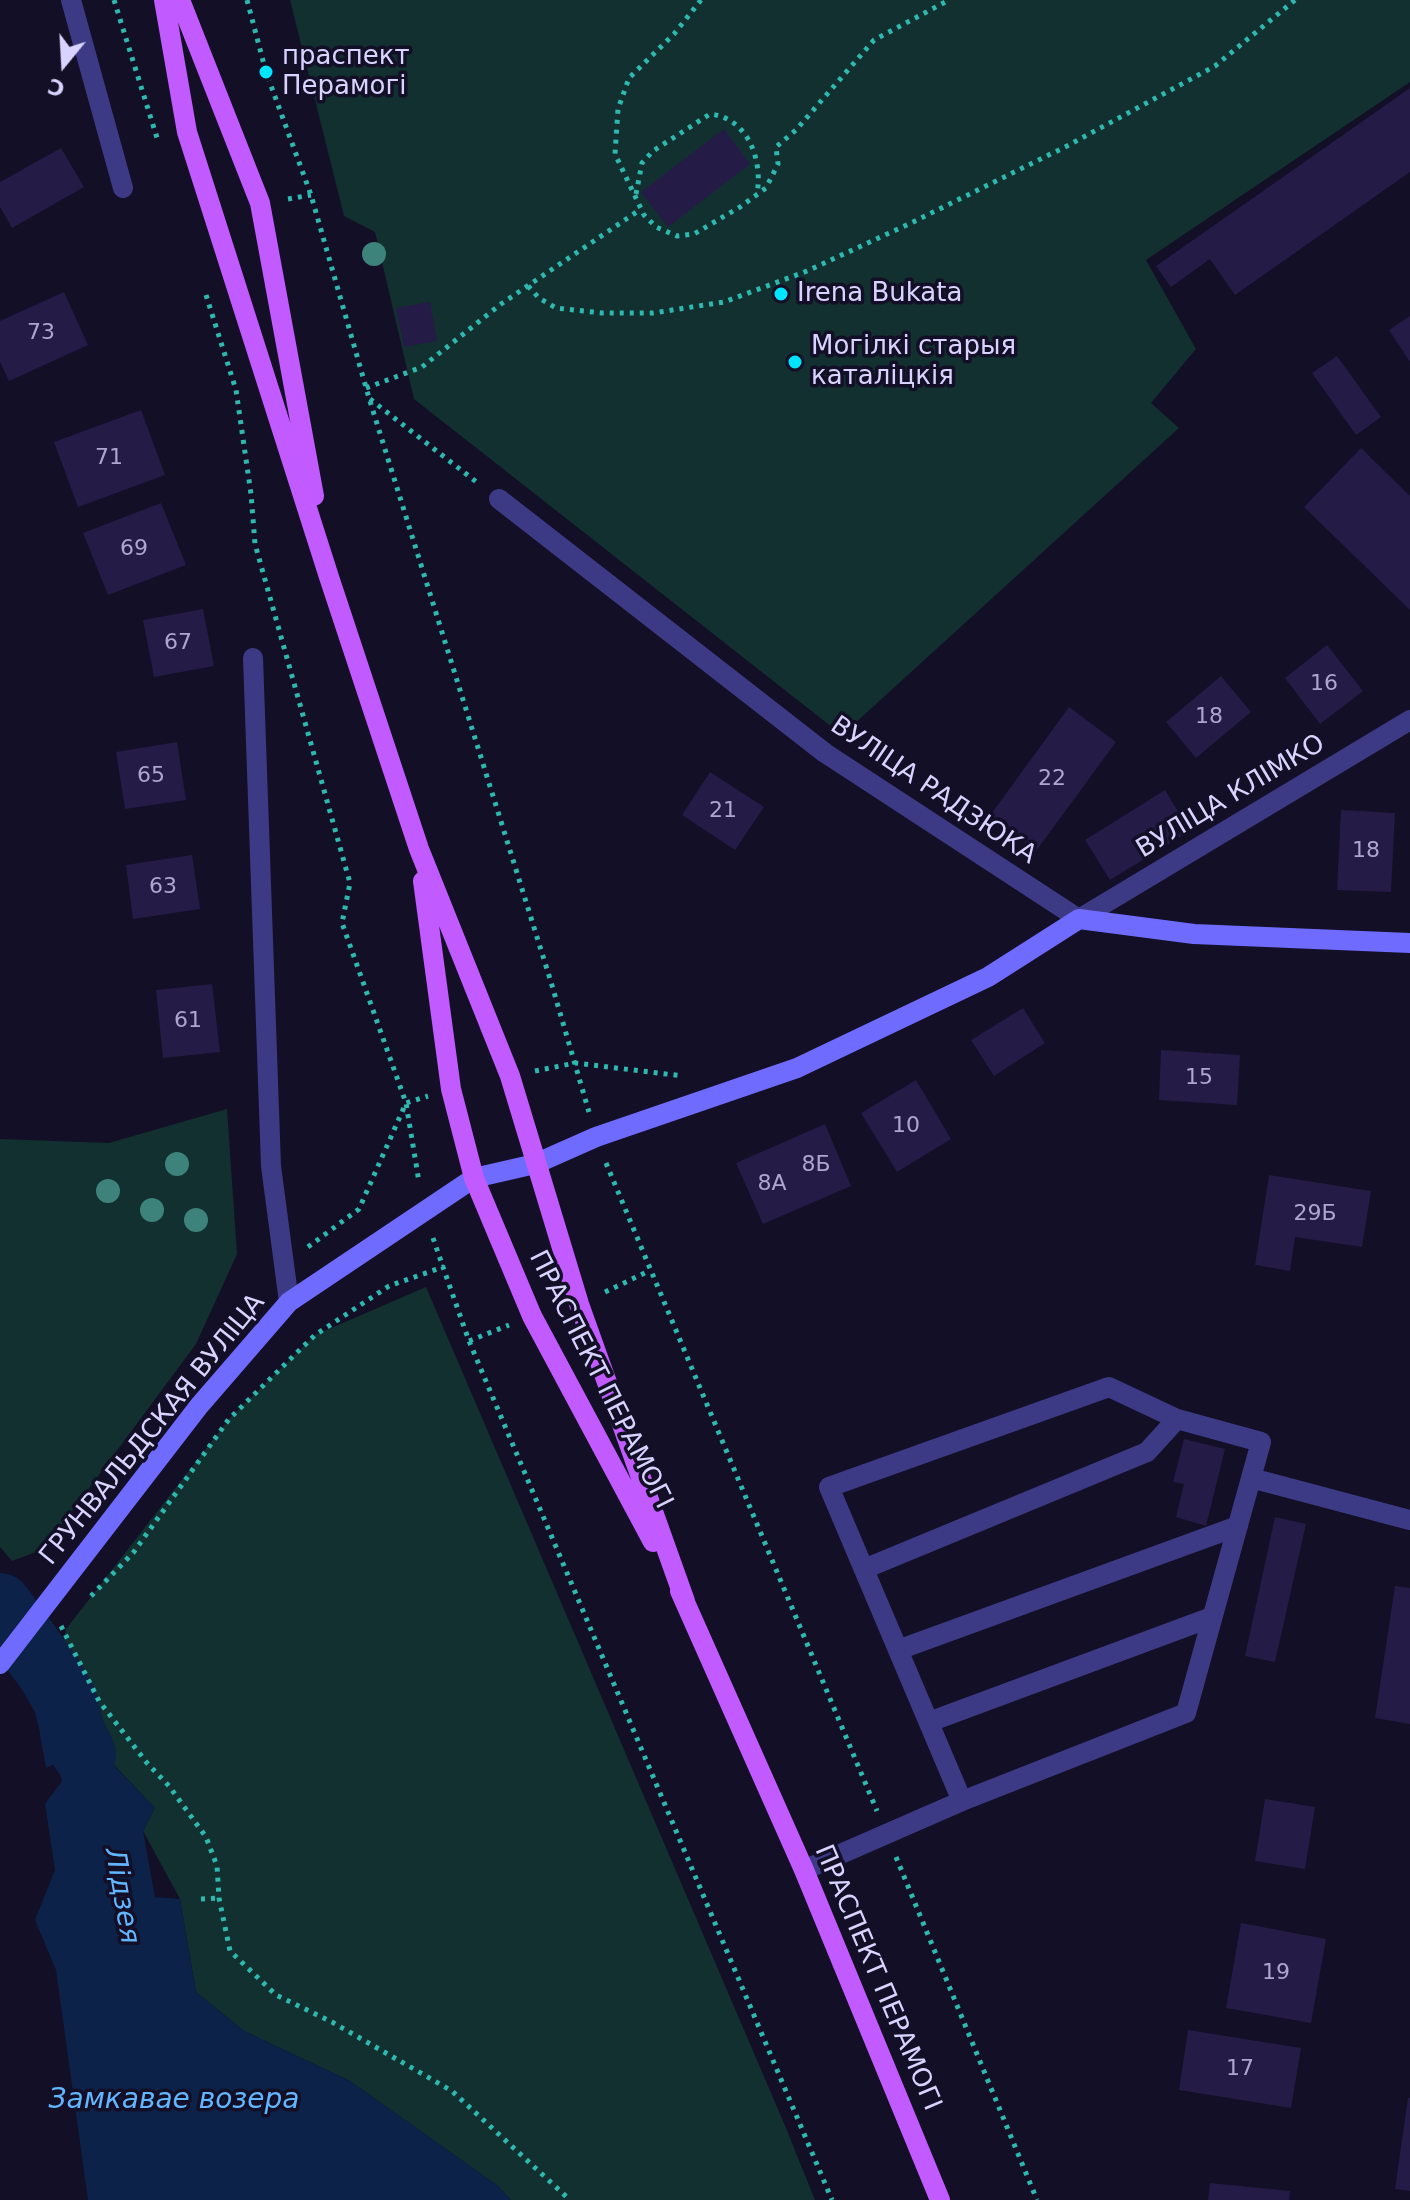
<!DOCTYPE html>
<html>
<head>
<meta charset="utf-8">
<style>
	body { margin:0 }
	#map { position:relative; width:1410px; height:2200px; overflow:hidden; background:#130f26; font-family:"DejaVu Sans",sans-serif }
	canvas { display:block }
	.north { position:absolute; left:24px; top:24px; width:80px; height:80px; -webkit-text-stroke:6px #130f26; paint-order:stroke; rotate:198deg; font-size:22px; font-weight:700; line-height:32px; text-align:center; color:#d9d4ff }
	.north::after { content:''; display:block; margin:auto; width:28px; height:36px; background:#d9d4ff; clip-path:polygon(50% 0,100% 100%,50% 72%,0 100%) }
</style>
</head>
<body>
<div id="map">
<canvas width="1410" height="2200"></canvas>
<div class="north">С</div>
</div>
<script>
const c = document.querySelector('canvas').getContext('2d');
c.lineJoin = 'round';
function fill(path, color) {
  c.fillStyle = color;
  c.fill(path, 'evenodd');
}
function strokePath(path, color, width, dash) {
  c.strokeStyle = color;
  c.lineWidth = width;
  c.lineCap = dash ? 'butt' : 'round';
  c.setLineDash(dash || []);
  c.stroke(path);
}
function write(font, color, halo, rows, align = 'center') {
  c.font = font + ' "DejaVu Sans",sans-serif';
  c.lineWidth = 7;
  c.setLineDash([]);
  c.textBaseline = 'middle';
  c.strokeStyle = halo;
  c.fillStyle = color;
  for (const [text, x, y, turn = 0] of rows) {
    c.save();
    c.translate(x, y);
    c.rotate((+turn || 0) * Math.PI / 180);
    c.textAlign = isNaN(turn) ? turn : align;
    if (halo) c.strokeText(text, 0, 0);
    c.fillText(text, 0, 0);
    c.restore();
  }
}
fill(new Path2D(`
	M290 0H1410V82L1146 260 1196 349 1151 403 1179 428 842 735 414 399 375 232 344 216Z
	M227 1109 237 1254 196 1344 44 1549 12 1561 0 1547V1139L109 1143Z
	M426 1287 786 2128 815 2200H511L498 2186 350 2081 244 2031 196 1992 180 1899 143 1831 155 1808 81 1730 59 1662 66 1629 229 1419 315 1335Z`), '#12302f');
fill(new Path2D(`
	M59 1662 81 1731 155 1808 143 1831 155 1897 180 1899 196 1992 244 2031 350 2081 498 2186 511 2200H88L56 1970 35 1920 55 1870 45 1804 62 1781 57 1763 46 1768 40 1734 46 1726 36 1693Z`), '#0c2248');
strokePath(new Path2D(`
	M0 1605 50 1674 65 1700 72 1729 84 1754`), '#0c2248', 64);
fill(new Path2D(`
	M1410 88V172L1235 295 1210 259 1171 287 1156 266Z
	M724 129 750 164 668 227 641 192Z
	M61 148 84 187 12 228 0 207V182Z
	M64 292 88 345 9 381 0 362V321Z
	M430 302 437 341 404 347 396 308Z
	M1410 316V362L1389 330Z
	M1337 356 1381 417 1356 435 1312 373Z
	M141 410 165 475 78 507 54 442Z
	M1361 448 1410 496V610L1304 507Z
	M161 503 186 565 108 595 83 533Z
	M203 609 214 666 154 677 143 620Z
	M1327 645 1363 691 1320 724 1285 678Z
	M1221 676 1251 712 1196 758 1166 722Z
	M1069 707 1116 742 1036 851 989 817Z
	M177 742 186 800 125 809 116 752Z
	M710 772 764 807 735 850 682 815Z
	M1165 790 1190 831 1110 880 1085 840Z
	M1341 810 1395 813 1391 892 1337 890Z
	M192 855 200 909 133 919 126 865Z
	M212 984 220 1052 163 1058 156 990Z
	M1023 1008 1045 1043 994 1076 971 1040Z
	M1161 1050 1240 1055 1237 1105 1159 1100Z
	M916 1080 951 1139 897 1172 861 1113Z
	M825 1124 851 1186 763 1224 736 1163Z
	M1269 1175 1371 1191 1362 1247 1295 1237 1290 1271 1255 1265Z
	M1184 1439 1225 1449 1206 1526 1176 1517 1184 1484 1173 1482Z
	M1275 1517 1306 1524 1275 1662 1245 1656Z
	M1395 1586 1410 1588V1724L1375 1718Z
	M1265 1799 1315 1807 1305 1869 1255 1861Z
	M1241 1923 1326 1939 1311 2023 1226 2008Z
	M1188 2030 1301 2048 1291 2108 1179 2090Z
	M1408 2098H1410V2191L1395 2189Z
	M1210 2183 1290 2191 1289 2200H1208Z`), '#241b47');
strokePath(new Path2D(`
	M114 0 158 141
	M247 0 266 72 311 195 369 398 551 982 589 1112
	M701 0 674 34 629 78 618 109 615 154 644 215 656 227 677 236 694 234 740 207 766 188 778 164 776 147 796 130 874 40 949 0
	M636 194 642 163 653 151 710 114C748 118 763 160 757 194
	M288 199 311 195
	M528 286 539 298 556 308 602 313H653L724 302 807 271 911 223 1067 146 1215 66 1295 0
	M206 295 236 390 251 494 255 544 350 883 342 923 406 1103 419 1182
	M366 388 422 367 501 304 641 209
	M370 399 479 484
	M535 1071 575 1063 683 1076
	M606 1163 877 1811
	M433 1238 443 1267
	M308 1247 359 1209 406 1103 428 1096
	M605 1292 649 1271
	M469 1341 509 1325
	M91 1596 133 1553 229 1419 315 1335 389 1286 443 1267 469 1341 832 2200
	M61 1626 99 1701 147 1763 169 1786 206 1837 217 1866 219 1898 230 1951 276 1995 332 2022 452 2091 570 2200
	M896 1857 1037 2200
	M201 1899 219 1898`), '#2fb8b0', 5, [4, 6]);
strokePath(new Path2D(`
	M71 0 123 188
	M253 658 271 1166 289 1302
	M1251 1478 1410 1520
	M864 1569 1147 1452 1177 1419
	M898 1650 1238 1526
	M929 1722 1212 1617
	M804 1870 962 1801 1186 1713 1261 1442 1177 1419 1109 1387 829 1487 962 1801`), '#3d3a85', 20);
strokePath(new Path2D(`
	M499 499 825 753 1079 919 1410 720`), '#3d3a85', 20);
strokePath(new Path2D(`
	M0 1664 199 1406 289 1302 474 1178 535 1164 596 1137 797 1068 988 977 1079 919 1194 934 1410 943`), '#6f6bff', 20);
strokePath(new Path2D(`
	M164 0 187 132 329 577 419 849 510 1076 579 1304 685 1601
	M180 0 260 203 314 496
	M423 881 451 1089 474 1178 532 1316 653 1542
	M680 1591 804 1870 940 2200`), '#c25bff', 20);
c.fillStyle = '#3d827b';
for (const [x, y] of [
	[374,254],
	[177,1164],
	[108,1191],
	[152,1210],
	[196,1220]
]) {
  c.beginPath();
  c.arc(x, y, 12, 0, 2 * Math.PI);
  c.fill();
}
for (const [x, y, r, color] of [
	[266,72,8,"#00e5ff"],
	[781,294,8,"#00e5ff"],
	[795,362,8,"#00e5ff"]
]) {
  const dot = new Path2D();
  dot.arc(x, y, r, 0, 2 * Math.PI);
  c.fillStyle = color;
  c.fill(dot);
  strokePath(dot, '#130f26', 3);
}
write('22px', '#aca6d1', null, [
	["73",41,333],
	["71",109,458],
	["69",134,549],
	["67",178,643],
	["16",1324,684],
	["18",1209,717],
	["65",151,776],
	["22",1052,779],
	["21",723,811],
	["18",1366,851],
	["63",163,887],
	["61",188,1021],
	["15",1199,1078],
	["10",906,1126],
	["8Б",816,1165],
	["8А",772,1184],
	["29Б",1315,1214],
	["19",1276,1973],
	["17",1240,2069]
]);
write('26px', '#d9d4ff', '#130f26', [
	["праспект",282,57],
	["Перамогі",282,87],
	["Irena Bukata",797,294],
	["Могілкі старыя",811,347],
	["каталіцкія",811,377]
], 'left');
write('26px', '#d9d4ff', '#130f26', [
	["ВУЛІЦА РАДЗЮКА",933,791,34],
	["ВУЛІЦА КЛІМКО",1231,797,-31],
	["ПРАСПЕКТ ПЕРАМОГІ",600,1380,63],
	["ГРУНВАЛЬДСКАЯ ВУЛІЦА",153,1430,-51],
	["ПРАСПЕКТ ПЕРАМОГІ",877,1978,67]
]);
write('italic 28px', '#62b6ff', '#130f26', [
	["Лідзея",121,1896,80],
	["Замкавае возера",174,2101]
]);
</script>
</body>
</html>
